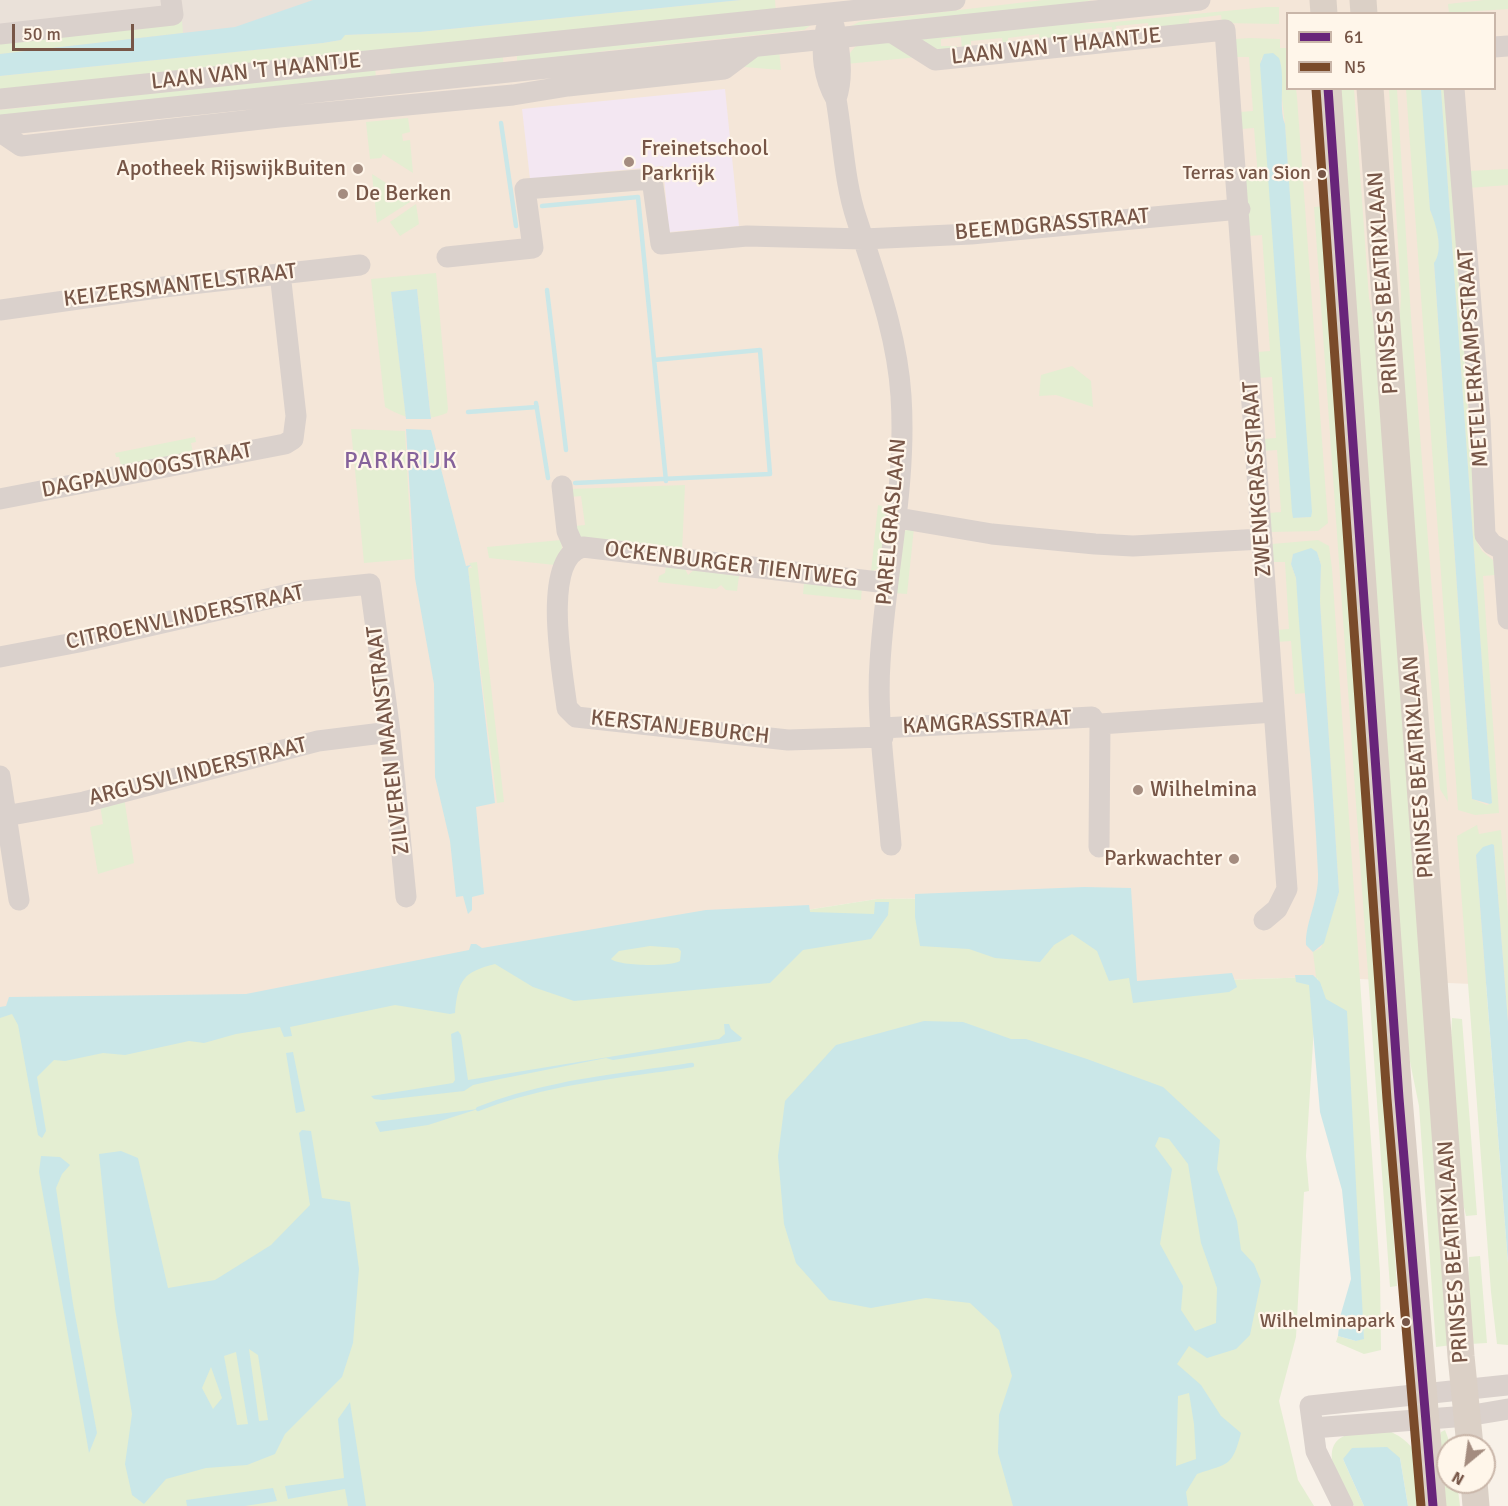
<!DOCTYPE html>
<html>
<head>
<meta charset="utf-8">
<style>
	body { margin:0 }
	#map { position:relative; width:1508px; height:1506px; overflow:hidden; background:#f8f1e8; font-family:Signika,sans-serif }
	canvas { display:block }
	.legend { position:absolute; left:1286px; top:12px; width:210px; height:78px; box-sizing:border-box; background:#fff6ea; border:2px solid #c9b6a9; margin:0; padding:8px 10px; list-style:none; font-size:18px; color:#775647 }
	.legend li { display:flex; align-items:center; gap:12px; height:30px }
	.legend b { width:30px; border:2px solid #c9b6a9 }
	.north { position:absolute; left:1436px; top:1434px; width:60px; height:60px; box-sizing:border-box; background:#fff6ea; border:2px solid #c9b6a9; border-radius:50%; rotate:209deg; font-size:16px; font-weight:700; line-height:24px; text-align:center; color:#775647 }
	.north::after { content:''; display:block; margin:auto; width:21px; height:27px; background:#a48c7f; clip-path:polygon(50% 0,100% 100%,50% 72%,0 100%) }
	.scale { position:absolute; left:12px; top:24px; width:122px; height:27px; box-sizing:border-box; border:3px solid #775647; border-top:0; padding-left:8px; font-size:18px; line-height:21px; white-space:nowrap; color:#775647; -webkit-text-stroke:4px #fff6ea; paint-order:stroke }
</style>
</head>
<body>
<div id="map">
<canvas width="1508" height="1506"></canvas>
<ul class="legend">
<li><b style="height:8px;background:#68257a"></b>61</li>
<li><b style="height:8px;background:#7a4b2a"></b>N5</li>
</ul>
<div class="north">N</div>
<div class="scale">50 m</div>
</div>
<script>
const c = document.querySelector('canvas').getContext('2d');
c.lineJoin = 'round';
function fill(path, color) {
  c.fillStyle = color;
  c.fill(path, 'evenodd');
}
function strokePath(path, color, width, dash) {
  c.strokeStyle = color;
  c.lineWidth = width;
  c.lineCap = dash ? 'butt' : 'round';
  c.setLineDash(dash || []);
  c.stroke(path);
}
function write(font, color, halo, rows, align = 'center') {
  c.font = font + ' Signika,sans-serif';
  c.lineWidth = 4.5;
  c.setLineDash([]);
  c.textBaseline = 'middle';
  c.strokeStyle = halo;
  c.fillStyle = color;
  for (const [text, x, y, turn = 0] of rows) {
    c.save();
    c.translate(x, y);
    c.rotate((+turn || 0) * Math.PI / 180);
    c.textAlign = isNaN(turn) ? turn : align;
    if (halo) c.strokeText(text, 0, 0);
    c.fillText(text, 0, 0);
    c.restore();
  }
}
fill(new Path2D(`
	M617 0H1508V1213L1493 985 1316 977 1133 983 1071 897 877 899 469 963 421 983 0 1012V63ZM1288 14H1494V88H1288Z`), '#f4e6d8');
fill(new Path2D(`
	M0 0H617L0 63Z`), '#eae1d9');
fill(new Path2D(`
	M725 89 739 226 669 232 663 166 530 179 522 109Z`), '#f3e7f2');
fill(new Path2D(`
	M741 0H775L776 13 0 93V76L323 43 341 40 344 35 420 32Z
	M1043 0H1092L1047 10 851 26 859 22Z
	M1484 0H1508V9L1449 13 1448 4Z
	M1266 7H1279V24L1222 23 1221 15 1189 19V27L1149 31 1148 23 1116 26 1117 34H1112V27L1080 30V38L1040 42 1039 34 1008 38V44L1003 45 1002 38 971 41V49L962 50 961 37 941 39V46H957V50L942 52 912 36 1042 23H1104Z
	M182 21 183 33 0 54V41Z
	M811 25 804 30 604 51 568 59 517 61V54Z
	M1250 38 1280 39V48H1287L1288 88 1296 89 1297 97 1328 523 1318 531 1271 532 1268 513 1281 512 1277 450 1263 451V439L1276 438 1272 377 1258 378 1257 352 1270 351 1262 235 1248 236 1243 179 1258 177 1254 128 1241 129 1240 112 1253 111 1249 57H1236V39ZM1261 58 1281 63 1280 82 1285 124 1311 517 1293 518Z
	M883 40 918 57 846 64C852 42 863 42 883 40Z
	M779 50 781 70 744 67 751 57Z
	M502 53 504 66 391 78 390 64Z
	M375 65 376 80 0 118V110L119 97 155 88Z
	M1339 89H1354L1369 298 1382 366 1452 1345 1436 1347 1419 1106 1405 1037Z
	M1389 89H1397L1411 317 1448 802 1440 789 1428 647 1415 588 1398 349 1401 296Z
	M1406 89H1424L1430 210C1437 224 1444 250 1434 264L1472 799 1487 805 1492 803 1441 89H1446L1477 542 1482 551 1493 560 1495 575 1483 576 1499 813 1475 815 1458 810Z
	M408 118 410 132 402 134 403 141 410 140 413 173 383 154 381 158 370 159 366 122Z
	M1508 169V185L1468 188V171Z
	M372 174 413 200 377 223Z
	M416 204 419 224 400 236 390 222Z
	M1326 206 1387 1037 1384 1099 1397 1286 1390 1287 1314 207Z
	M436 273 448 409 447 413C423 422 407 420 385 407L371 279ZM417 289 431 418 430 419 406 418 391 292Z
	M1072 366 1091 381 1093 407 1056 395 1039 396 1041 375Z
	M351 429 405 431 412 559 364 563Z
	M195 437 196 442 191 443 193 453 121 466 119 457H116L115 453Z
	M685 485 682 552 591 542 580 537 575 526 585 525 581 496 570 497 569 489Z
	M878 505 889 508 879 568 871 572Z
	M914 528 907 594 894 593 904 531Z
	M561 540 562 548 555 565 489 558 487 547Z
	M1318 540 1329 546 1332 569 1380 1273 1381 1350 1364 1354 1336 1342 1338 1336 1356 1341 1364 1338 1325 999 1317 978 1306 1156 1309 1191 1304 1192 1296 1337 1279 1401 1298 1480 1314 1506H0V1012L280 1003 469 963 877 899 1072 897 1133 983 1316 977 1313 952 1321 948 1339 892 1320 601 1321 565 1317 552 1293 554 1291 564 1296 578 1306 693 1295 694 1291 641 1276 642V630L1289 629 1285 562H1272V544Z
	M477 562 504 802 497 803 468 568H472L469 563Z
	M666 567 685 569 688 575 694 570 739 576 737 591 726 590 721 585 716 589 658 582 659 576 665 573Z
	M804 583 862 587 861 600 803 594Z
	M124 797 134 863 98 874 90 827 103 824 100 805Z
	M1477 825 1479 834 1501 830 1508 914V1022L1494 845 1476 855 1508 1263V1345L1497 1344 1491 1292 1457 836Z
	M1452 1018 1462 1019 1477 1215 1466 1216C1451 1152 1448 1083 1452 1018Z
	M1480 1256 1487 1343 1470 1344 1467 1311 1469 1257Z
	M1386 1430C1424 1444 1420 1470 1426 1506H1408L1400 1458 1343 1459 1364 1506H1354C1343 1489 1313 1445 1349 1434 1360 1431 1374 1431 1386 1430Z
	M1445 1430 1451 1446H1448V1482H1457L1460 1506H1443L1438 1442 1441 1432Z`), '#e4eed2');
fill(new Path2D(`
	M313 0H741L420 32 345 35 341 40 323 43 0 76V54L235 27Z
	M1273 53 1279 58C1286 76 1278 108 1285 124L1312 512 1311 517 1293 518 1292 512 1260 64 1264 54Z
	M1421 89H1441L1492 803 1490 804 1472 799 1434 263C1444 250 1436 224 1430 210Z
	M417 289 430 411 431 419H406L391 292Z
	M406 429 431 430 466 566 471 565 468 568 495 803 476 807 484 894 472 897V910L468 914 463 896 456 897 450 841 435 777 434 684 415 578Z
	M1311 548 1317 552 1321 565 1320 601 1339 892 1324 943 1313 952 1306 945C1305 922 1319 901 1318 874 1314 775 1302 677 1296 578L1291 564 1293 554Z
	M1492 844 1494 845 1508 1022V1263L1476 855 1483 847Z
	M1084 887 1131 888 1137 981 1232 973 1237 987 1229 992 1133 1003 1129 978 1109 981 1097 951 1072 934 1054 945 1040 962 995 958 969 949 920 946 915 917V894Z
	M875 902H889L888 915 871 939 803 950 770 983 574 1001 533 987 495 964C463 972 458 980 455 1013L450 1014 395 1005 290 1027 292 1036 284 1037 280 1027 236 1034 204 1043 189 1041 125 1055 103 1053 65 1061 54 1060 37 1077 46 1131 42 1138 38 1135 18 1025 12 1014 0 1018V1007L6 1006 9 997 246 994 469 950 471 944H476L482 948 706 910 809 905 810 912 874 914ZM650 946 678 948 681 951 680 961C670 967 618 966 611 959L619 951Z
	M1295 975H1313L1320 982 1326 999 1347 1011 1364 1339 1356 1341 1338 1336 1340 1317 1351 1279 1342 1190 1320 1112 1309 985 1296 982Z
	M924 1021 963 1022 1011 1039H1026L1087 1059 1163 1087 1220 1140 1217 1169 1237 1221 1241 1250 1254 1264 1261 1281 1250 1335 1236 1349 1207 1358 1189 1346 1177 1364 1201 1385 1221 1416 1241 1433C1232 1467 1229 1463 1197 1474L1186 1492 1188 1506H1013L998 1453 999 1415 1012 1376 999 1330 970 1303 926 1298 871 1308 829 1300 796 1263 784 1224 778 1156 785 1101 836 1045ZM1159 1137 1169 1139 1188 1164 1201 1243 1217 1288 1216 1323 1195 1331 1181 1310 1183 1286 1160 1244 1172 1169 1155 1146ZM1189 1393 1194 1424 1196 1459 1176 1466 1178 1396Z
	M724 1024H729L731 1029 742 1038 740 1041 613 1060 606 1058 500 1079 473 1085 464 1091 383 1100 374 1099 371 1096 453 1083 455 1080 451 1034 458 1031 461 1035 468 1080 719 1039 725 1034Z
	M293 1052 305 1111 296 1113 286 1053Z
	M478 1109 428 1125 380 1132 375 1122Z
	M302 1130 311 1131 322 1198 350 1202 359 1269 353 1343 342 1377 285 1434 275 1454 247 1465 206 1468 166 1479 144 1504 132 1495 125 1464 132 1414 115 1309 99 1154 121 1151 138 1158 168 1288 215 1280 271 1245 310 1205 299 1133ZM249 1349 258 1355 268 1420 259 1421ZM236 1352 248 1424 237 1425 224 1356ZM211 1367 222 1398 213 1409 202 1388Z
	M41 1156 60 1157 70 1165 62 1174 56 1188 73 1304 97 1433 89 1453 39 1172Z
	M350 1402 366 1506H348L345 1489 288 1499 285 1486 344 1478 338 1419Z
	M1387 1447 1400 1458 1408 1506H1364L1343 1459 1352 1448Z
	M273 1488 277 1501 245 1506H187L186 1500Z`), '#cae7e8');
strokePath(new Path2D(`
	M501 123 516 226
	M542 206 638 197 666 481
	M547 290 566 450
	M536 403 548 478
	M468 412 537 407
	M575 483 770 474 760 350 654 360
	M478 1109C545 1082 621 1076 692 1065`), '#cae7e8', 4.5);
strokePath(new Path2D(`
	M834 26C840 49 844 76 836 99
	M826 29C820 52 824 79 836 99 843 139 844 182 857 220 876 279 897 334 901 396 907 486 885 574 880 663 876 719 887 789 891 845
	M0 34 173 15 171 0
	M894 34 935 60 1225 30 1287 889 1277 909 1264 920
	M1494 47 1508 46
	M1454 88 1480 420 1485 535 1492 544 1503 550 1508 619
	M0 99 955 0
	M0 125 1200 0
	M0 132 21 146 279 117 513 95 568 86 724 69 752 48
	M447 257 533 248 525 189 652 179 661 244 747 236 864 239 971 234 1240 209
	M0 310 164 287 360 265
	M562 486 567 531 575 549
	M0 499 285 444 293 439 296 416 280 273
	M898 518 992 534 1095 544 1133 546 1262 539
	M0 657 79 642 302 591 370 584 390 732 406 897
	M882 728 1092 717
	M883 737 788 740 576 717 567 708C563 674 540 558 583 547L887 583
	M0 776 19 900
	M0 817 84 802 318 741 390 732
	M1099 847 1100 724 1274 712
	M1313 1428 1467 1416 1508 1409
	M1343 1506 1316 1451 1310 1406 1508 1385`), '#dad1cc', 21);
strokePath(new Path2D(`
	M1323 0 1324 14
	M1363 0 1364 14
	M1328 88 1399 1098 1433 1506
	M1370 88 1461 1356 1470 1446
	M1474 1482 1476 1506`), '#dbd0c6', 27);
strokePath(new Path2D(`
	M1328 88 1399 1098 1433 1506`), '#68257a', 9);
strokePath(new Path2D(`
	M1316 89 1387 1099 1421 1506`), '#7a4b2a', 9);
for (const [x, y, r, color] of [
	[629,162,6,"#a48c7f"],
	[358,169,6,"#a48c7f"],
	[1322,174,5,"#775647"],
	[343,194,6,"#a48c7f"],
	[1138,790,6,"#a48c7f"],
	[1234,859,6,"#a48c7f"],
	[1406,1322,5,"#775647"]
]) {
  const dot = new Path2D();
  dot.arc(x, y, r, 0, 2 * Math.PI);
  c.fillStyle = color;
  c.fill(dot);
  strokePath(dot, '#fff6ea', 2);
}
write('20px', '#775647', '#fff6ea', [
	["Terras van Sion",1311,174],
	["Wilhelminapark",1395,1322]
], 'right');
write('22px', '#775647', '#fff6ea', [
	["LAAN VAN 'T HAANTJE",1056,47,-6],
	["LAAN VAN 'T HAANTJE",256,72,-6],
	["BEEMDGRASSTRAAT",1052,225,-5],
	["PRINSES BEATRIXLAAN",1384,283,-94],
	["KEIZERSMANTELSTRAAT",180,286,-7],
	["METELERKAMPSTRAAT",1474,358,-94],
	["DAGPAUWOOGSTRAAT",147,471,-11],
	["ZWENKGRASSTRAAT",1258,479,-94],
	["PARELGRASLAAN",892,522,-85],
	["OCKENBURGER TIENTWEG",731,565,7],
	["CITROENVLINDERSTRAAT",185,618,-12],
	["KAMGRASSTRAAT",987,723,-3],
	["KERSTANJEBURCH",680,728,6],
	["ZILVEREN MAANSTRAAT",389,740,-97],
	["PRINSES BEATRIXLAAN",1419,767,-94],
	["ARGUSVLINDERSTRAAT",198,772,-14],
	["PRINSES BEATRIXLAAN",1454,1252,-94]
]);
write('22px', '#775647', '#fff6ea', [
	["Freinetschool",641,149],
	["Parkrijk",641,174],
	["Apotheek RijswijkBuiten",346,169,"right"],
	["De Berken",355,194],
	["Wilhelmina",1150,790],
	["Parkwachter",1222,859,"right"]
], 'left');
c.letterSpacing = '1.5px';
write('24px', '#85629b', '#fff6ea', [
	["PARKRIJK",401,462]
]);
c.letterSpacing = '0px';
</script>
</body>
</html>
